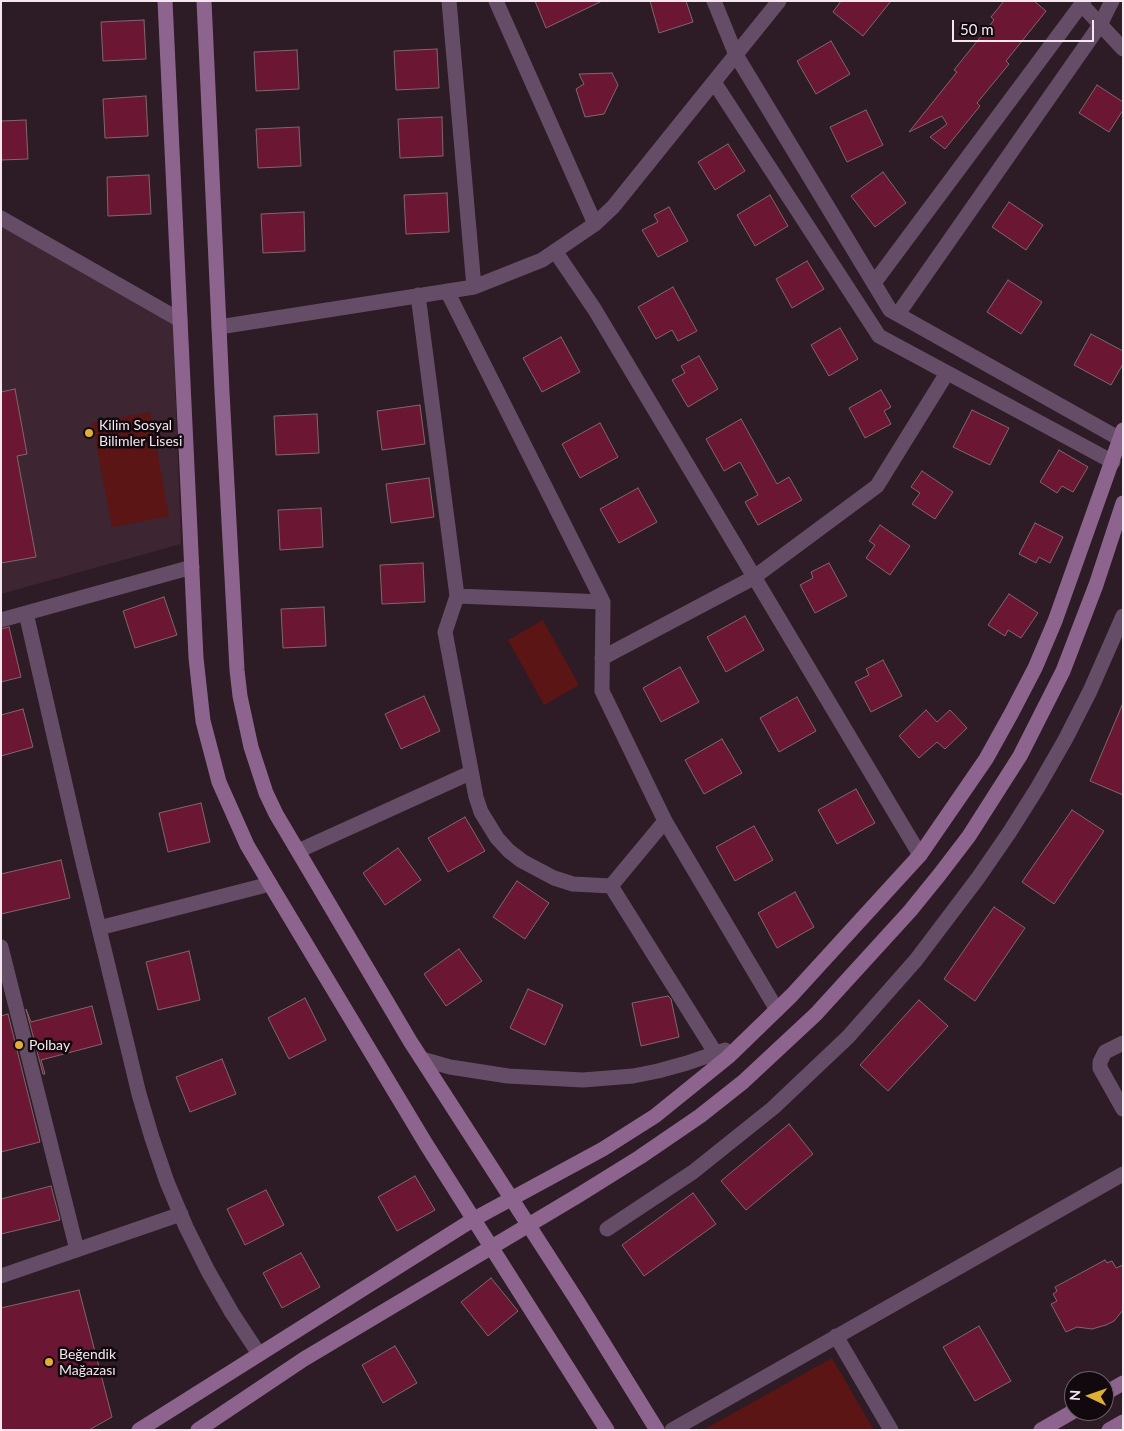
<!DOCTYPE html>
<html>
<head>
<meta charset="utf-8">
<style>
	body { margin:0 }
	#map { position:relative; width:1124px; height:1431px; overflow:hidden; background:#2d1b25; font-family:Lato,sans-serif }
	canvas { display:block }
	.frame { position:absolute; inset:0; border:2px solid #f5e7ee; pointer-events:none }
	.north { position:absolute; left:1064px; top:1371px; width:50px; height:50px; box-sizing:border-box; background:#11090d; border:1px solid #6c6267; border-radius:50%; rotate:273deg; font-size:14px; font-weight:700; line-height:20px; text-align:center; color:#f5e7ee }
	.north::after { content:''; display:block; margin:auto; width:18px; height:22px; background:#e1af34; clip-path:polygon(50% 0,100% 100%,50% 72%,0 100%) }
	.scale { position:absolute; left:952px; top:20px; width:142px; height:22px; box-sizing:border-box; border:2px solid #f5e7ee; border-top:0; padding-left:6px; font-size:15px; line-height:18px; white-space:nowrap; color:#f5e7ee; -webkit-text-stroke:4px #11090d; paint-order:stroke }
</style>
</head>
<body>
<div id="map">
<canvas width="1124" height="1431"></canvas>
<div class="frame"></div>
<div class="north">N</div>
<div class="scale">50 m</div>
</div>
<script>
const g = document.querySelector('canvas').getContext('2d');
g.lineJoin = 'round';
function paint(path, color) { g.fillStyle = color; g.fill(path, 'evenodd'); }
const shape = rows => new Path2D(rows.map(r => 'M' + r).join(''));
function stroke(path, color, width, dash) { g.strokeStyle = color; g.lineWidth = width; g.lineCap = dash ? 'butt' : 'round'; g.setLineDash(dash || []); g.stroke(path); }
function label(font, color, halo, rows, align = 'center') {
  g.font = font + ' Lato,sans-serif'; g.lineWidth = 5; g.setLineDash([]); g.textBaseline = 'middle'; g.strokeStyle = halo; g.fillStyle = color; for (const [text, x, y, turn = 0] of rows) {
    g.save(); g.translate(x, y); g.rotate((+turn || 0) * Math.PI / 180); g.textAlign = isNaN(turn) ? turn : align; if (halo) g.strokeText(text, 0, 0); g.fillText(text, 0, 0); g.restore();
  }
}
paint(shape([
	[1,217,173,323,181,544,1,594]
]), '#3d2532');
paint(shape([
	[150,412,169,516,112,527,92,423],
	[543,620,579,685,544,705,508,640],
	[832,1358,874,1430,703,1430]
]), '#5b1515');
const building = shape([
	[535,1,602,1,546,28,535,1],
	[650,1,686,1,693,22,659,33,650,1],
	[841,1,891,1,863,36,833,12,841,1],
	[1004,1,1034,1,1046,11,1006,61,1009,64,977,103,980,106,945,149,930,137,947,124,942,116,909,132,957,72,954,70,994,20,991,17,1004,1],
	[144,20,146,59,103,61,101,22,144,20],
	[831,41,850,74,816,94,797,61,831,41],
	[437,49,439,88,396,90,394,51,437,49],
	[297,50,299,89,256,91,254,52,297,50],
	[612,73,618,85,604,114,585,117,576,89,584,84,579,74,612,73],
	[1097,85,1123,102,1123,110,1109,132,1079,113,1097,85],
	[146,96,148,136,105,138,103,99,146,96],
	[866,110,883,145,847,162,830,127,866,110],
	[442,117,443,156,400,158,398,119,442,117],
	[26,120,28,159,1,160,1,121,26,120],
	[299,127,301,166,258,168,256,129,299,127],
	[728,144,745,171,715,190,698,162,728,144],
	[883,172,906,203,875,227,851,196,883,172],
	[149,175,151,214,108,216,107,177,149,175],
	[447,193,449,232,406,234,404,195,447,193],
	[770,195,788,226,755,246,737,215,770,195],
	[1009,202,1043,225,1026,250,992,227,1009,202],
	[669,207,688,241,658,257,642,230,658,222,654,215,669,207],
	[304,212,305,251,263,253,261,214,304,212],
	[807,261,824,289,792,308,776,279,807,261],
	[1008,280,1042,302,1021,334,987,312,1008,280],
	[673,287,697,331,678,341,672,330,656,339,638,307,673,287],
	[840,328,858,359,829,376,811,345,840,328],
	[1091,334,1123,351,1123,364,1111,385,1074,365,1091,334],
	[561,337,580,372,542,392,523,358,561,337],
	[699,356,718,389,688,407,672,380,685,373,681,366,699,356],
	[15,389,27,454,17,456,36,557,1,563,1,392,15,389],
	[881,390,891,407,884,411,891,424,865,438,849,408,881,390],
	[420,405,425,444,382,450,377,411,420,405],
	[972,410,1009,428,990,465,953,447,972,410],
	[317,414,319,453,276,455,274,416,317,414],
	[741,419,777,484,789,477,802,500,758,525,745,502,758,495,740,462,724,471,706,439,741,419],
	[600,423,618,457,580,478,562,444,600,423],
	[1059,450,1088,467,1073,492,1062,486,1057,493,1040,482,1059,450],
	[922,471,953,492,935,519,912,504,920,493,911,487,922,471],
	[429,478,434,517,391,523,386,484,429,478],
	[638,488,657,522,619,543,600,509,638,488],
	[321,508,323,547,280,550,278,510,321,508],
	[1035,523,1063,537,1050,563,1039,557,1036,563,1019,554,1035,523],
	[880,525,910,546,890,575,866,558,875,545,869,541,880,525],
	[423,563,425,602,382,604,380,565,423,563],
	[829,563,847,596,815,613,800,585,813,578,811,572,829,563],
	[1009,594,1038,613,1021,638,1008,630,1005,636,988,625,1009,594],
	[164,597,177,635,135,648,123,611,164,597],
	[324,607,326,646,283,648,281,609,324,607],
	[745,616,764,650,726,672,707,637,745,616],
	[9,627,21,677,1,682,1,629,9,627],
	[883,660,902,696,871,712,855,682,869,675,866,669,883,660],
	[680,667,699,702,661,722,643,688,680,667],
	[424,696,440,731,401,749,385,714,424,696],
	[797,697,816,731,779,752,760,718,797,697],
	[1123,703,1123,795,1090,781,1123,703],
	[23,709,33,747,1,756,1,715,23,709],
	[926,710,937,722,950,710,967,728,945,749,937,742,919,758,899,736,926,710],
	[722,739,742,773,704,794,685,760,722,739],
	[856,789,875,823,837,844,818,810,856,789],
	[201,803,210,842,168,852,159,813,201,803],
	[1072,810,1104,831,1054,904,1022,882,1072,810],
	[465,817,485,851,448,872,428,838,465,817],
	[754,826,773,860,735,881,716,847,754,826],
	[398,848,421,880,385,905,363,873,398,848],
	[61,860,70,898,1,914,1,874,61,860],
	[517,881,549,903,525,939,493,917,517,881],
	[795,892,814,927,777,948,758,913,795,892],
	[994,907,1025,928,975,1001,944,979,994,907],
	[459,949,482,981,446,1006,424,974,459,949],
	[189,951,200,1000,158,1010,146,962,189,951],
	[528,989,563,1005,545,1045,510,1028,528,989],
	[668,996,671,999,679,1037,641,1046,632,1003,668,996],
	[305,998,326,1040,289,1059,268,1018,305,998],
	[919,1000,948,1026,888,1091,860,1065,919,1000],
	[92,1006,102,1044,41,1060,45,1074,43,1074,26,1009,31,1022,92,1006],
	[8,1014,40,1142,1,1152,1,1016,8,1014],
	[222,1059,236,1094,190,1112,176,1077,222,1059],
	[789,1124,813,1154,746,1210,721,1181,789,1124],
	[415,1176,435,1210,397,1231,378,1197,415,1176],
	[51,1186,60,1220,1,1234,1,1199,51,1186],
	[266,1190,284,1225,245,1245,227,1209,266,1190],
	[693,1193,716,1224,644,1276,622,1245,693,1193],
	[301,1253,320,1287,282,1308,263,1273,301,1253],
	[1105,1260,1107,1263,1112,1261,1116,1268,1123,1265,1123,1310,1114,1321,1106,1325,1092,1329,1077,1327,1066,1332,1051,1304,1057,1301,1053,1294,1057,1291,1055,1287,1105,1260],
	[491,1278,518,1311,488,1336,461,1302,491,1278],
	[79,1290,112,1417,89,1430,1,1430,1,1308,79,1290],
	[979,1326,1011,1381,975,1401,943,1347,979,1326],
	[395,1346,417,1383,383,1403,362,1365,395,1346]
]);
paint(building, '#6b1733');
stroke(building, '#80676c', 1);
stroke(shape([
	[449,1,474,287],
	[496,1,595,224],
	[714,1,736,55,890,310,1120,439],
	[1082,5,1123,49],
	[714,82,879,336,1113,462],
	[1,218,180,320],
	[555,251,595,310,920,855],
	[874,283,1084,1],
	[447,291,603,602,602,691,665,821,777,1010],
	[418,295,457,596],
	[898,314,1100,25,1112,1],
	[219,327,474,287,542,260,595,224,613,207,779,1],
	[603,602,457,596,445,632,476,797,481,812,497,838,509,851,522,861,554,878,573,884,611,886,716,1054],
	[26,613,82,858,139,1094,152,1138,167,1182,186,1227,208,1271,232,1313,259,1354],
	[1,620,192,567],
	[602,658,753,578,877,486,947,373],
	[298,851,470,773],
	[611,886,665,821],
	[99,928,270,884],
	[1,947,77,1250],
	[1123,1043,1105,1052,1100,1062,1100,1068,1123,1109],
	[422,1059,450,1067,508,1076,583,1080,633,1076,658,1071,687,1063,725,1050],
	[607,1229,693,1172,773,1108,848,1037,916,960,978,878,1009,833,1038,787,1065,740,1090,691,1123,616],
	[1,1276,181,1214],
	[836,1336,891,1430],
	[672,1430,1123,1174]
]), '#664d67', 15);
stroke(shape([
	[165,1,196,658,203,721,219,782,247,845,270,884,426,1144,607,1430],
	[204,1,222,392,237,670,240,696,251,747,266,793,276,814,410,1041,578,1302,657,1430],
	[1104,1394,1123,1383],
	[139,1430,474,1219,603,1149,655,1116,728,1057,792,995,920,855,986,759,1011,714,1035,668,1055,621,1123,430],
	[198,1430,304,1359,579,1195,640,1157,700,1116,743,1082,816,1014,910,911,940,874,969,836,1020,756,1063,671,1096,585,1123,503],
	[1041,1430,1074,1411],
	[1109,1430,1123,1422]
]), '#8d648e', 15);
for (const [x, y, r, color] of [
	[89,433,5,"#e1af34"],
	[19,1045,5,"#e1af34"],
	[49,1362,5,"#e1af34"]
]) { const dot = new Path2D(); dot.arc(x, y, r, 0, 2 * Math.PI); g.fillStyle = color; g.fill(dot); stroke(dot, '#11090d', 2); }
label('14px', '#f5e7ee', '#11090d', [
	["Kilim Sosyal",99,425],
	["Bilimler Lisesi",99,441],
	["Polbay",29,1045],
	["Beğendik",59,1354],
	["Mağazası",59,1370]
], 'left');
</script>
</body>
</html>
